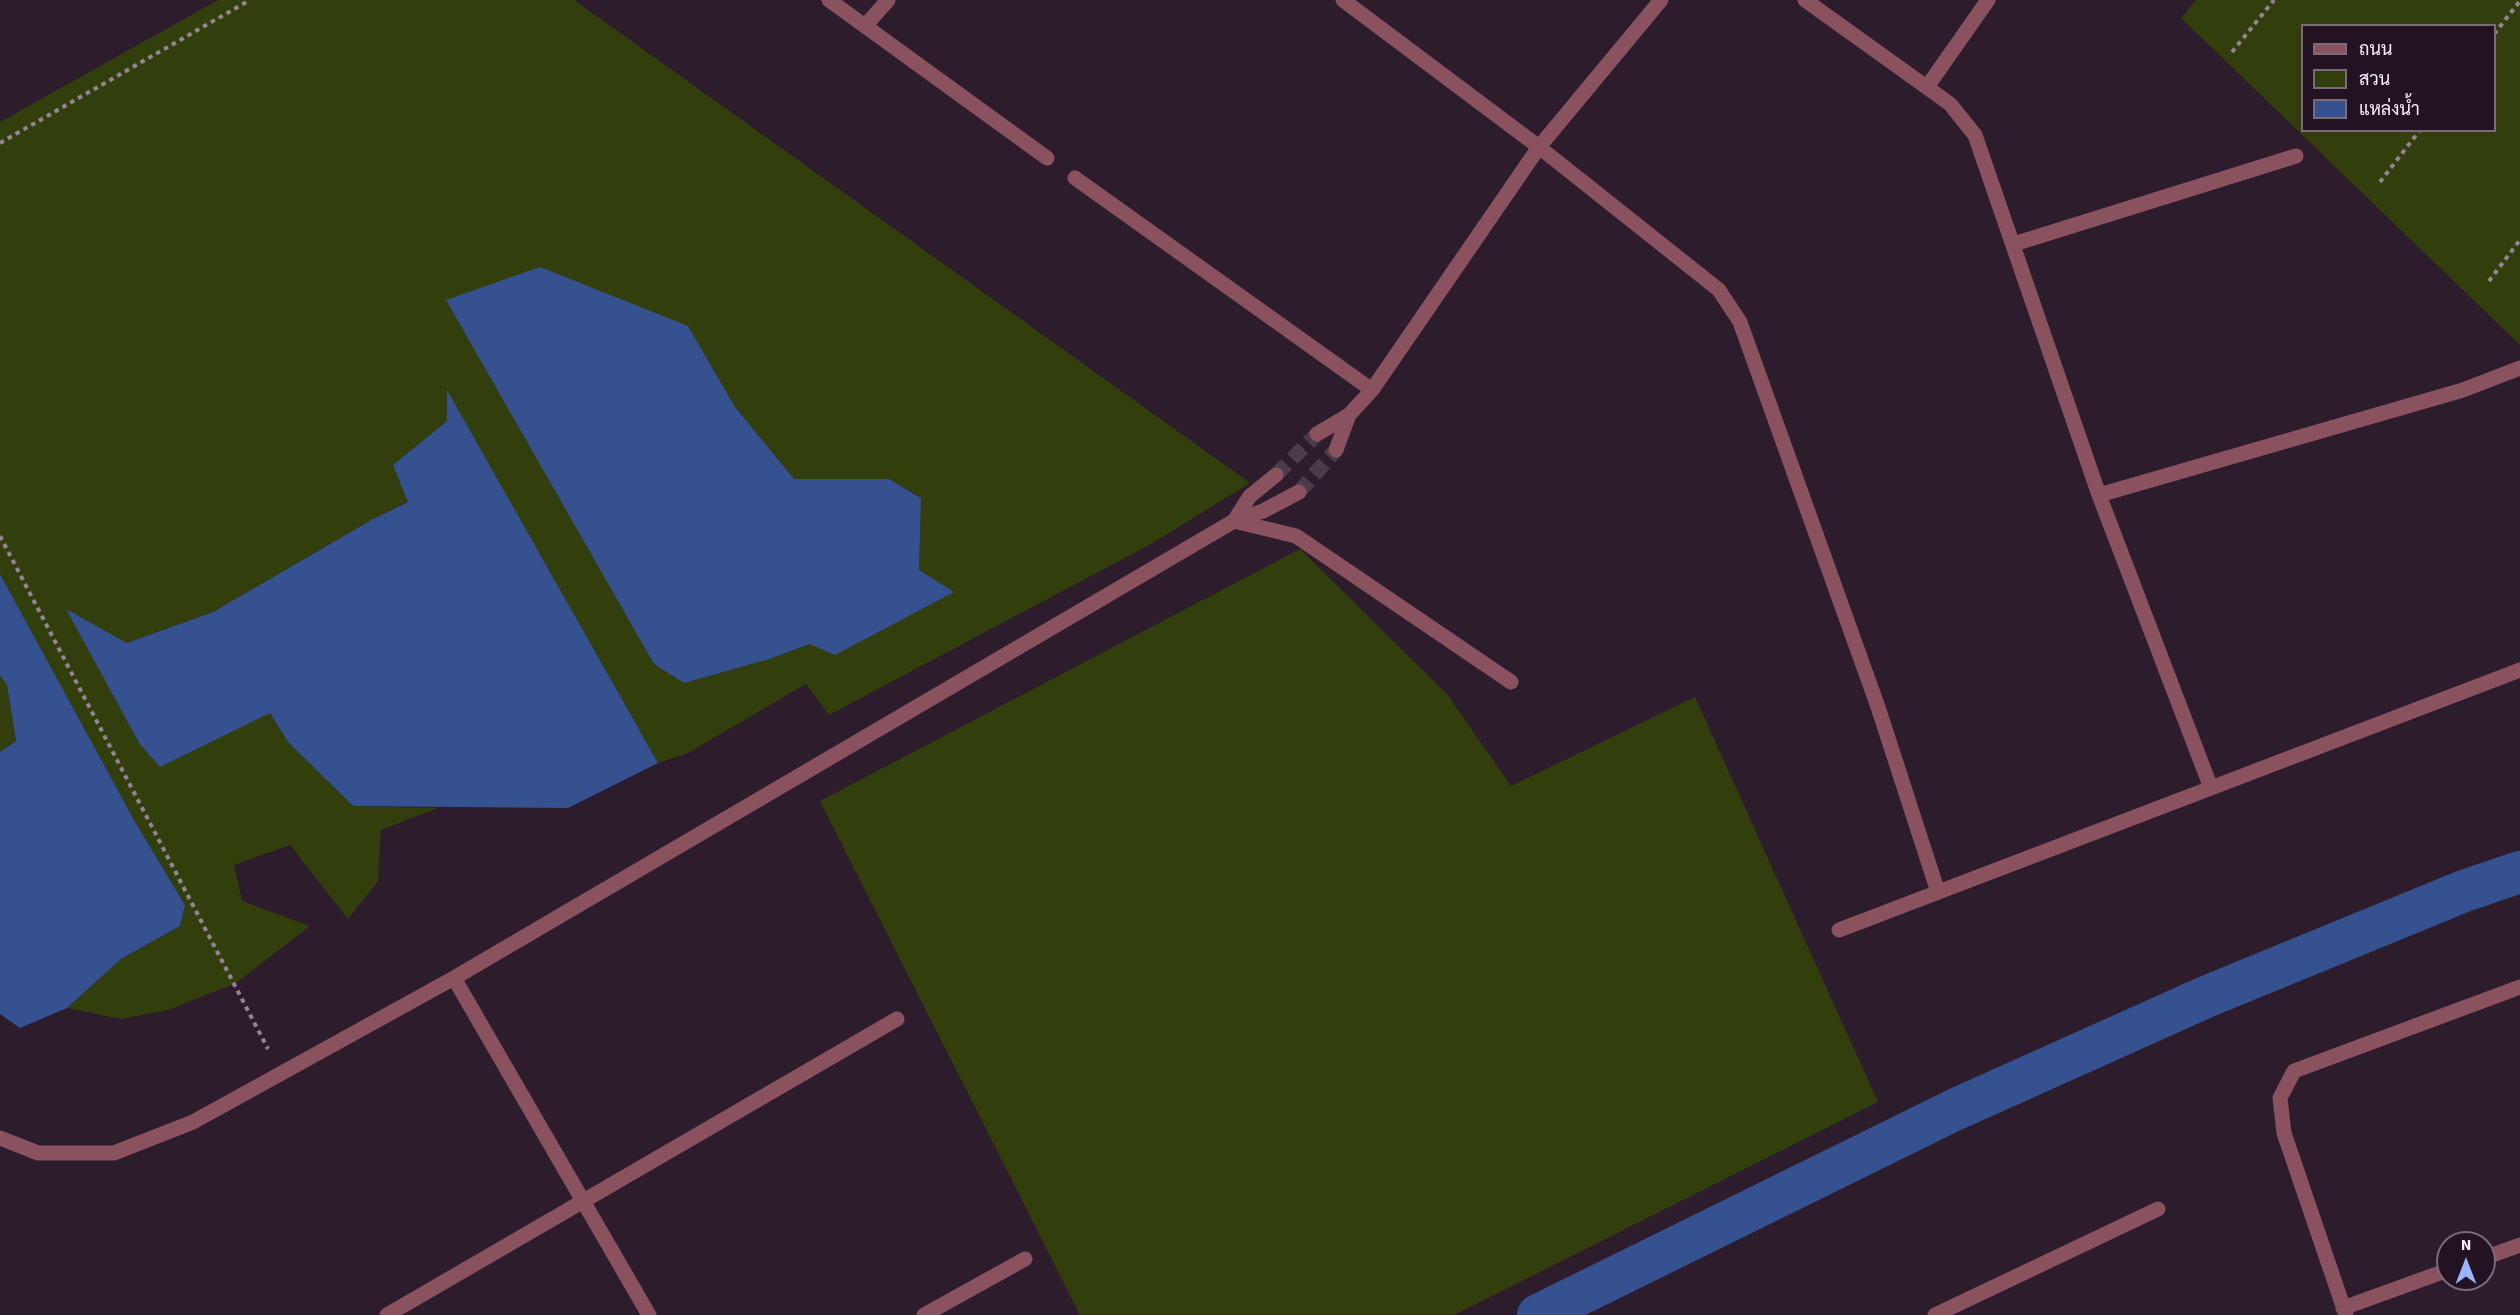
<!DOCTYPE html>
<html>
<head>
<meta charset="utf-8">
<style>
	body { margin:0 }
	#map { position:relative; width:2520px; height:1315px; overflow:hidden; background:#2d1c2c; font-family:"Source Sans 3",Sarabun,sans-serif }
	canvas { display:block }
	.legend { position:absolute; left:2301px; top:24px; width:195px; height:108px; box-sizing:border-box; background:#231322; border:2px solid #796b78; margin:0; padding:8px 10px; list-style:none; font-size:18px; color:#faeef9 }
	.legend li { display:flex; align-items:center; gap:12px; height:30px }
	.legend b { width:30px; border:2px solid #796b78 }
	.north { position:absolute; left:2436px; top:1231px; width:60px; height:60px; box-sizing:border-box; background:#231322; border:2px solid #796b78; border-radius:50%; rotate:0deg; font-size:16px; font-weight:700; line-height:24px; text-align:center; color:#faeef9 }
	.north::after { content:''; display:block; margin:auto; width:21px; height:27px; background:#9bb5fd; clip-path:polygon(50% 0,100% 100%,50% 72%,0 100%) }
</style>
</head>
<body>
<div id="map">
<canvas width="2520" height="1315"></canvas>
<ul class="legend">
<li><b style="height:8px;background:#8a525e"></b>ถนน</li>
<li><b style="height:16px;background:#333e0d"></b>สวน</li>
<li><b style="height:16px;background:#355190"></b>แหล่งน้ำ</li>
</ul>
<div class="north">N</div>
</div>
<script>
const g = document.querySelector('canvas').getContext('2d');
g.lineJoin = 'round';
function paint(path, color) { g.fillStyle = color; g.fill(path, 'evenodd'); }
const shape = rows => new Path2D(rows.map(r => 'M' + r).join(''));
function stroke(path, color, width, dash) { g.strokeStyle = color; g.lineWidth = width; g.lineCap = dash ? 'butt' : 'round'; g.setLineDash(dash || []); g.stroke(path); }
paint(shape([
	[218,0,574,0,1250,483,1151,544,829,715,806,684,688,753,658,763,447,391,447,421,393,465,409,501,373,519,213,612,127,643,67,610,139,743,270,713,288,742,353,806,438,808,381,830,378,881,348,919,290,845,234,865,242,901,310,926,236,983,168,1010,121,1019,67,1008,121,959,180,926,185,905,134,820,0,574,0,122],
	[688,326,735,407,794,479,889,479,920,497,919,570,953,592,769,659],
	[2196,0,2520,0,2520,345,2181,18],
	[2302,26,2494,26,2494,130,2302,130],
	[1300,549,1447,694,1511,786,1695,697,1878,1102,1454,1315,1080,1315,820,801],
	[0,675,7,685,16,741,0,752]
]), '#333e0d');
paint(shape([
	[540,267,688,326,735,407,794,479,889,479,921,498,919,570,954,592,835,655,810,644,769,659,684,683,654,664,446,300],
	[447,390,658,763,568,808,353,806,288,742,270,713,160,767,139,743,66,609,127,643,213,612,373,519,408,502,393,465,447,421],
	[0,574,134,820,185,905,180,926,121,959,67,1008,20,1028,0,1014,0,752,16,741,7,685,0,675]
]), '#355190');
stroke(shape([
	[1538,1315,1954,1110,2208,996,2464,891,2520,872]
]), '#355190', 42);
stroke(shape([
	[1276,475,1317,434],
	[1299,492,1336,450]
]), '#4c3c4b', 15, [15, 8]);
stroke(shape([
	[2494,34,2520,1],
	[2232,52,2274,0],
	[0,143,250,0],
	[2380,182,2420,130],
	[2489,281,2520,240],
	[0,536,268,1049]
]), '#938592', 4, [4.5, 4.5]);
stroke(shape([
	[829,0,1047,158],
	[1343,0,1539,147,1719,290,1740,322,1878,707,1938,892],
	[1805,0,1950,104,1975,135,2099,495,2211,788],
	[865,26,888,0],
	[1927,87,1988,0],
	[1075,178,1372,390],
	[2014,244,2296,156],
	[1317,434,1349,415,1372,390,1539,147,1661,0],
	[1336,450,1349,415],
	[2099,495,2463,390,2520,368],
	[1234,521,1296,536,1511,682],
	[1234,521,1250,496,1276,475],
	[1839,930,2520,670],
	[454,978,649,1315],
	[0,1138,38,1153,114,1153,193,1122,454,978,1234,521,1263,511,1299,492],
	[2484,1258,2520,1245],
	[2343,1308,2448,1270],
	[387,1315,897,1019],
	[924,1315,1025,1259],
	[1935,1315,2158,1209],
	[2346,1315,2284,1133,2280,1098,2294,1071,2520,987]
]), '#8a525e', 15);
</script>
</body>
</html>
